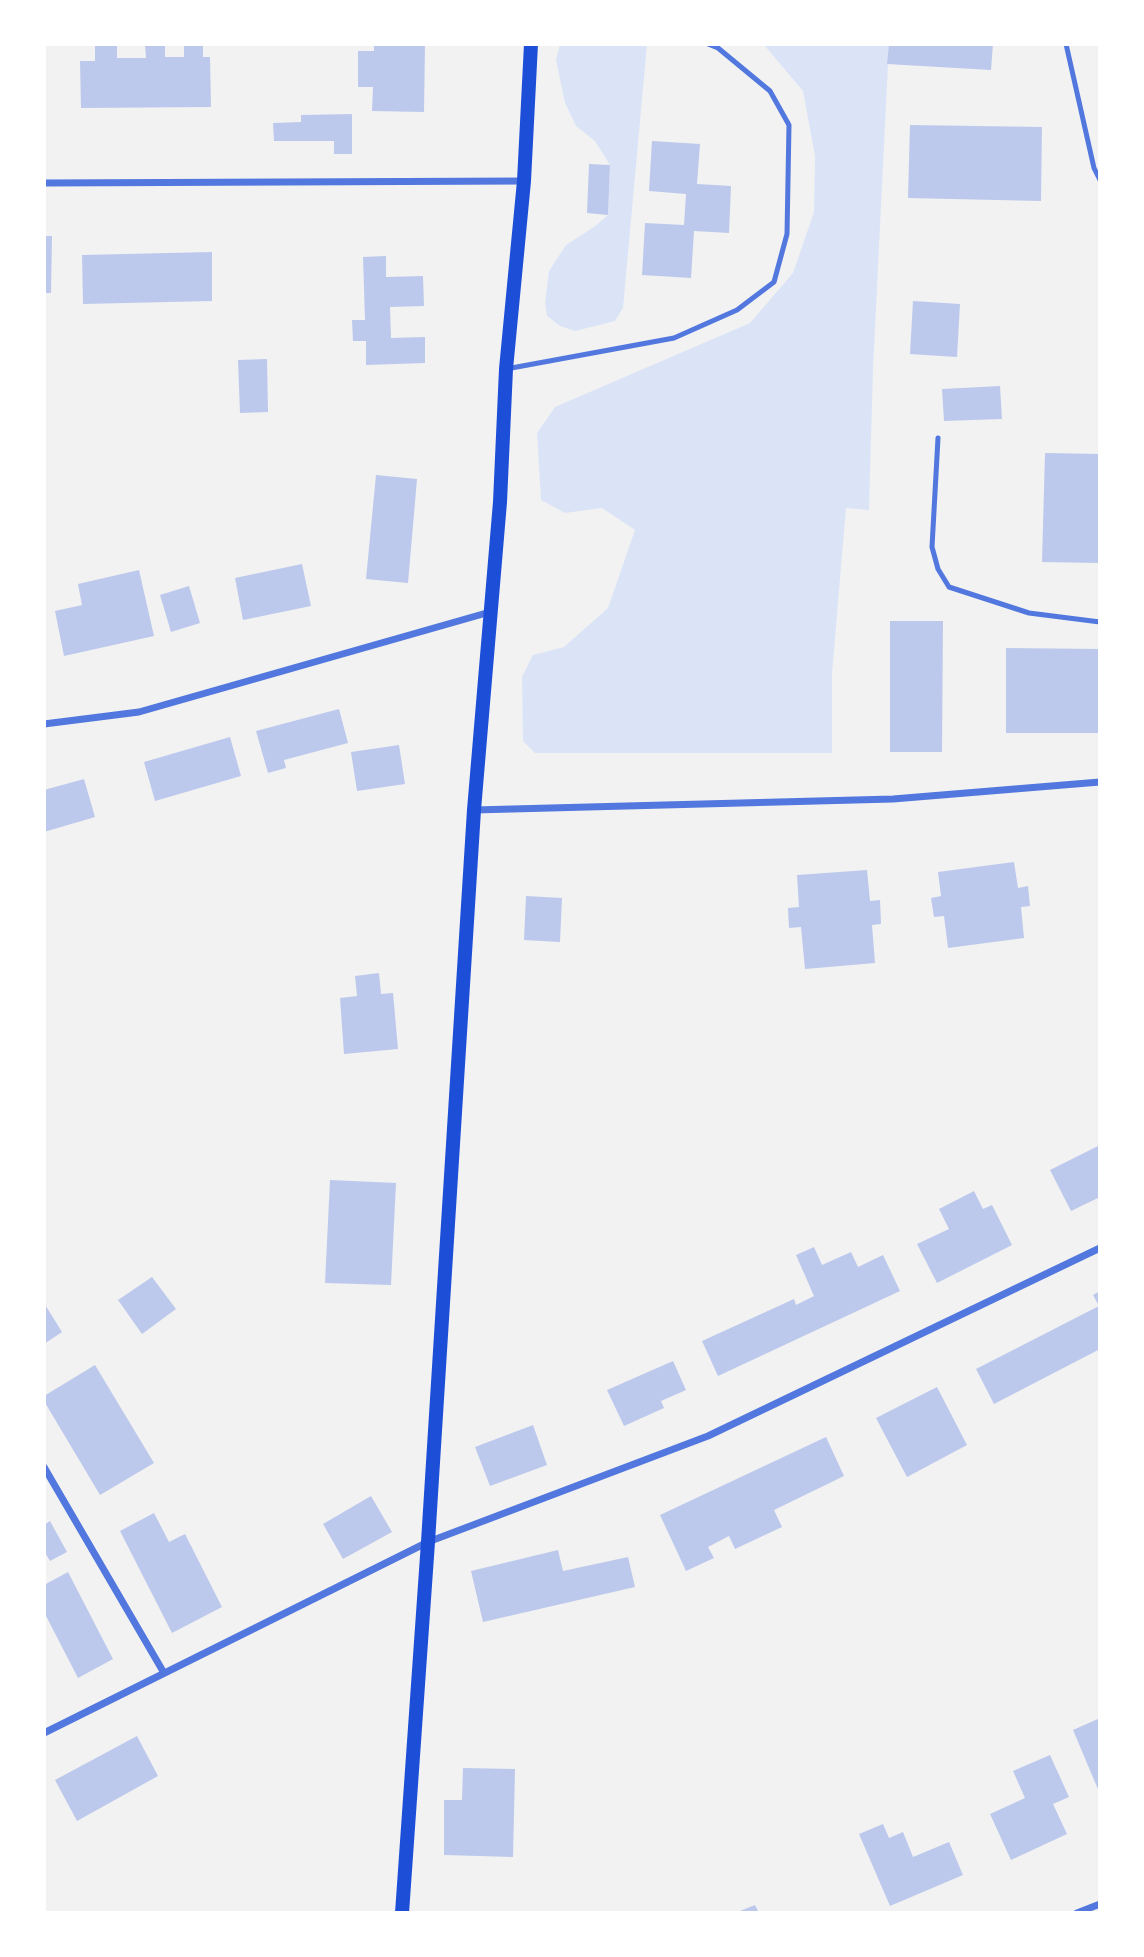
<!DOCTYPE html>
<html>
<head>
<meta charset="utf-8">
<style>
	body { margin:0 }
	#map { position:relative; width:1144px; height:1957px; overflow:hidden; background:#f2f2f2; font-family:Helvetica,sans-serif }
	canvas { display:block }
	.frame { position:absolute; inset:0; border:46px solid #fff; pointer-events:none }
</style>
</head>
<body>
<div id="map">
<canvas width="1144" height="1957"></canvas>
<div class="frame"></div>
</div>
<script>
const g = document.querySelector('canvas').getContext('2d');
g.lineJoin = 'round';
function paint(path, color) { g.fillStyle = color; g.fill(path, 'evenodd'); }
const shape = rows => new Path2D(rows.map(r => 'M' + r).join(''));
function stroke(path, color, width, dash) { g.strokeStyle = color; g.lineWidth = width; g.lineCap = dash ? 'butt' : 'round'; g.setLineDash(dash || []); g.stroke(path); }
paint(shape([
	[560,44,647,45,623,308,615,321,575,331,560,326,547,316,545,303,549,271,566,245,594,227,608,215,610,165,595,141,576,126,565,103,556,60],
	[761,44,889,44,873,369,869,510,846,508,832,674,832,753,535,753,523,741,522,677,533,655,564,647,608,608,635,530,602,508,565,513,541,500,537,433,555,407,750,323,793,273,814,212,815,156,803,91,765,46]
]), '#dbe4f7');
paint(shape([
	[95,44,117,44,117,58,146,58,145,44,165,44,165,57,184,57,184,44,203,44,203,57,210,57,211,107,81,108,80,61,95,61],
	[374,44,425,44,424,112,372,111,373,87,358,87,358,51,374,51],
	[889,44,993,44,991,70,887,64],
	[352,114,352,154,334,154,334,141,274,141,273,123,301,122,301,115],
	[910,125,1042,127,1041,201,908,198],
	[652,141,700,144,697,184,731,186,729,233,694,231,691,278,642,275,645,223,684,225,686,194,649,191],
	[589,164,610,165,608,215,587,213],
	[44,236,52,236,51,293,44,293],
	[212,252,212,301,83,304,82,255],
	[386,256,386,277,423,276,424,306,390,307,391,338,425,337,425,363,366,365,366,341,353,341,352,320,365,320,363,257],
	[913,301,960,304,957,357,910,354],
	[267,359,268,412,240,413,238,360],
	[1000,386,1002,419,944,421,942,389],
	[1045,453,1100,454,1100,563,1042,562],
	[376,475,417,479,408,583,366,579],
	[302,564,311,606,243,620,235,578],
	[139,570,154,636,64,656,55,611,82,605,78,584],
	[189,586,200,623,171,632,160,595],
	[890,621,943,621,942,752,890,752],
	[1006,648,1100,649,1100,733,1006,733],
	[339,709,348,743,284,760,286,768,268,773,256,731],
	[230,737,241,776,155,801,144,762],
	[399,745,405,784,357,791,351,752],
	[84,779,95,817,44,832,44,790],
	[1014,862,1018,888,1028,886,1030,906,1021,907,1024,938,948,948,944,916,934,917,931,898,941,896,938,872],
	[867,870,870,901,880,900,881,924,872,925,875,963,805,969,801,927,789,928,788,908,799,907,797,875],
	[526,896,562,898,560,942,524,940],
	[379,973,381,994,393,993,398,1049,344,1054,340,998,357,996,355,976],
	[1100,1145,1100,1197,1071,1211,1050,1170],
	[330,1180,396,1183,391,1285,325,1283],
	[974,1191,983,1209,992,1205,1012,1245,937,1283,917,1244,949,1229,939,1209],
	[814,1247,822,1265,851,1252,858,1267,883,1255,900,1291,718,1376,702,1341,794,1299,796,1305,814,1296,796,1255],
	[152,1277,176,1309,142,1334,118,1300],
	[1100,1291,1100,1349,994,1404,976,1369,1099,1306,1093,1295],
	[44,1303,62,1332,44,1344],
	[673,1361,686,1390,661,1401,664,1408,624,1426,607,1390],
	[95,1365,154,1463,100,1495,44,1401,44,1396],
	[937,1387,967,1445,907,1477,876,1418],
	[533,1425,547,1465,490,1486,475,1447],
	[826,1437,844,1476,774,1510,782,1527,735,1549,729,1536,708,1547,714,1558,686,1571,660,1515],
	[371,1496,392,1532,343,1559,323,1524],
	[154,1513,169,1542,185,1534,222,1607,172,1633,120,1531],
	[50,1521,67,1552,50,1561,44,1551,44,1525],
	[558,1550,563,1571,628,1557,635,1587,483,1622,471,1571],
	[68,1572,113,1659,78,1678,44,1612,44,1585],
	[1100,1718,1100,1794,1073,1730],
	[137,1736,158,1776,77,1821,55,1780],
	[1050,1755,1069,1797,1053,1804,1067,1834,1011,1860,990,1814,1025,1798,1013,1771],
	[463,1768,515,1769,513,1857,444,1855,444,1800,462,1800],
	[883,1824,889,1838,903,1832,913,1857,949,1842,963,1875,890,1906,859,1834],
	[755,1905,759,1913,735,1913]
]), '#bdc9ec');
stroke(shape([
	[1066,44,1094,168,1100,180],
	[506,369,674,338,737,310,774,282,787,234,789,125,770,91,718,48,708,44],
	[938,438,932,547,938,569,949,587,1029,613,1100,622]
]), '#5277de', 5);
stroke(shape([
	[44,183,524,181],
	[44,724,139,712,490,612],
	[474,810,893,799,1100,782],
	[44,1467,164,1673],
	[44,1733,428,1542,708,1436,1100,1248],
	[1077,1913,1100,1904]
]), '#5277de', 7);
stroke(shape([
	[402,1913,428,1542,474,810,500,502,506,369,524,181,531,44]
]), '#1d4ed8', 14);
</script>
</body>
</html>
